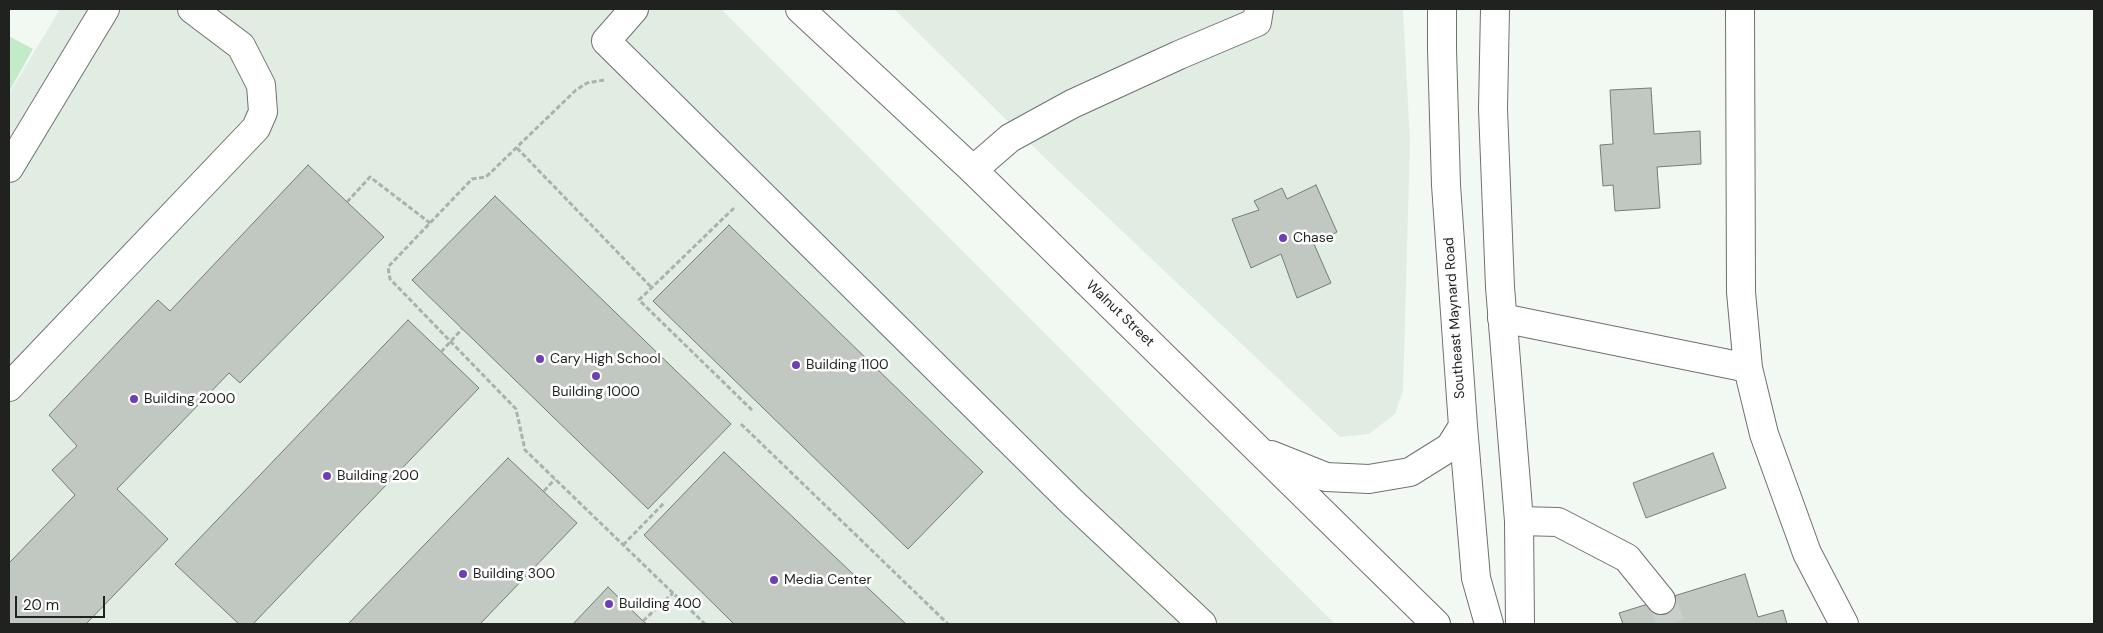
<!DOCTYPE html>
<html>
<head>
<meta charset="utf-8">
<style>
	body { margin:0 }
	#map { position:relative; width:2103px; height:633px; overflow:hidden; background:#f2f9f3; font-family:"DM Sans",sans-serif }
	canvas { display:block }
	.frame { position:absolute; inset:0; border:10px solid #1f221f; pointer-events:none }
	.scale { position:absolute; left:15px; top:596px; width:90px; height:22px; box-sizing:border-box; border:2px solid #1f221f; border-top:0; padding-left:6px; font-size:15px; line-height:18px; white-space:nowrap; color:#1f221f; -webkit-text-stroke:4px #fff; paint-order:stroke }
</style>
</head>
<body>
<div id="map">
<canvas width="2103" height="633"></canvas>
<div class="frame"></div>
<div class="scale">20 m</div>
</div>
<script>
const g = document.querySelector('canvas').getContext('2d');
g.lineJoin = 'round';
function paint(path, color) { g.fillStyle = color; g.fill(path, 'evenodd'); }
const shape = rows => new Path2D(rows.map(r => 'M' + r).join(''));
function stroke(path, color, width, dash) { g.strokeStyle = color; g.lineWidth = width; g.lineCap = dash ? 'butt' : 'round'; g.setLineDash(dash || []); g.stroke(path); }
function label(font, color, halo, rows, align = 'center') {
  g.font = font + ' "DM Sans",sans-serif'; g.lineWidth = 5; g.setLineDash([]); g.textBaseline = 'middle'; g.strokeStyle = halo; g.fillStyle = color; for (const [text, x, y, turn = 0] of rows) {
    g.save(); g.translate(x, y); g.rotate((+turn || 0) * Math.PI / 180); g.textAlign = isNaN(turn) ? turn : align; if (halo) g.strokeText(text, 0, 0); g.fillText(text, 0, 0); g.restore();
  }
}
paint(shape([
	[60,9,721,9,1335,624,9,624,9,94],
	[894,9,1403,9,1410,142,1403,391,1395,414,1369,434,1340,437,1048,161]
]), '#e1ede2');
paint(shape([
	[9,36,33,49,9,92]
]), '#c4ebc8');
const building = shape([
	[1651,88,1654,134,1700,131,1701,164,1657,167,1660,208,1615,211,1613,185,1603,186,1600,145,1613,144,1610,90,1651,88],
	[308,165,384,237,240,383,229,373,117,489,168,539,86,624,9,624,9,563,75,495,52,470,77,446,49,415,158,300,170,311,308,165],
	[1316,185,1337,232,1314,244,1331,283,1297,298,1281,254,1251,268,1232,219,1259,210,1254,201,1282,188,1287,199,1316,185],
	[495,196,731,424,648,509,412,280,495,196],
	[729,225,983,472,908,549,653,301,729,225],
	[408,320,479,388,253,624,239,624,175,564,408,320],
	[724,452,906,624,734,624,644,535,724,452],
	[1713,453,1726,488,1646,518,1633,483,1713,453],
	[508,458,577,523,480,624,348,624,508,458],
	[1745,574,1758,617,1783,610,1787,624,1623,624,1619,613,1745,574],
	[608,587,643,621,647,624,573,624,608,587]
]);
paint(building, '#c1c7c1');
stroke(building, '#777c77', 1);
stroke(shape([
	[1661,600,1671,624]
]), '#c8cec9', 28, [28, 14]);
const minor = shape([
	[634,9,606,41,1072,502,1202,624],
	[1740,9,1741,292,1748,368,1764,434,1807,553,1844,624],
	[9,168,105,9],
	[973,170,1010,138,1072,104,1179,55,1257,22,1259,9],
	[1502,318,1748,368],
	[9,387,256,128,263,112,261,85,241,46,192,9],
	[1519,521,1558,522,1627,558,1661,600]
]);
const major = shape([
	[800,9,973,170,1436,624],
	[1442,9,1442,49,1446,185,1463,426,1476,578,1489,624],
	[1495,9,1493,109,1500,287,1519,521,1520,624],
	[1271,455,1326,477,1369,479,1410,472,1450,447,1463,426]
]);
stroke(minor, '#6d726d', 30);
stroke(major, '#6d726d', 30);
stroke(shape([
	[604,80,587,83,576,90,486,177,472,179,388,267,390,279,516,409,525,450,705,624],
	[517,148,652,288],
	[347,202,370,177,430,223],
	[734,208,639,300,753,411],
	[441,352,462,329],
	[741,424,948,624],
	[544,491,555,479],
	[623,545,665,502],
	[643,621,673,593]
]), '#abb1ac', 3, [5, 2.5]);
stroke(minor, '#fff', 28);
stroke(major, '#fff', 28);
for (const [x, y, r, color] of [
	[1283,238,5,"#6e3eb5"],
	[540,359,5,"#6e3eb5"],
	[796,365,5,"#6e3eb5"],
	[596,376,5,"#6e3eb5"],
	[134,399,5,"#6e3eb5"],
	[327,476,5,"#6e3eb5"],
	[463,574,5,"#6e3eb5"],
	[774,580,5,"#6e3eb5"],
	[609,604,5,"#6e3eb5"]
]) { const dot = new Path2D(); dot.arc(x, y, r, 0, 2 * Math.PI); g.fillStyle = color; g.fill(dot); stroke(dot, '#fff', 2); }
label('14px', '#1f221f', '#fff', [
	["Chase",1293,238],
	["Cary High School",550,359],
	["Building 1100",806,365],
	["Building 1000",596,392,"center"],
	["Building 2000",144,399],
	["Building 200",337,476],
	["Building 300",473,574],
	["Media Center",784,580],
	["Building 400",619,604]
], 'left');
label('14px', '#1f221f', '#fff', [
	["Walnut Street",1120,314,44],
	["Southeast Maynard Road",1455,318,-94]
]);
</script>
</body>
</html>
